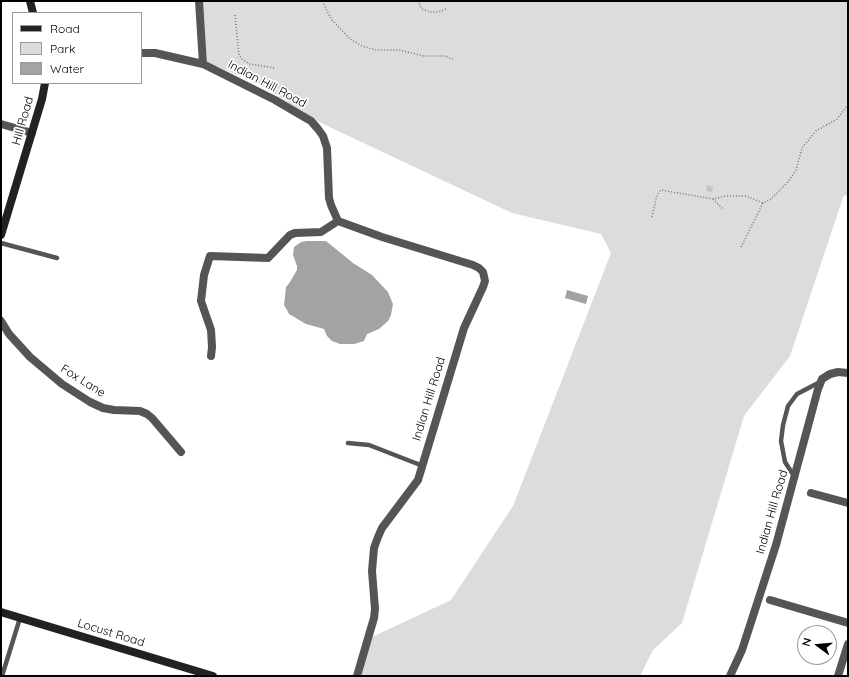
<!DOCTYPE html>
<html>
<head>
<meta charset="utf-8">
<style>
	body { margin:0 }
	#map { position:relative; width:849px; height:677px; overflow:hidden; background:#fff; font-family:Quicksand,sans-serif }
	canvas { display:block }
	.frame { position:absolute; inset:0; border:2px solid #000; pointer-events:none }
	.legend { position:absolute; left:12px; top:12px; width:130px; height:72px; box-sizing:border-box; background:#fff; border:1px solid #999; margin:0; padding:5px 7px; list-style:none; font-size:12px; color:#000 }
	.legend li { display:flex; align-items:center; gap:8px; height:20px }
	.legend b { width:20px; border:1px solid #999 }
	.north { position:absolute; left:797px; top:625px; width:40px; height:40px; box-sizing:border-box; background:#fff; border:1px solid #999; border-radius:50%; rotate:286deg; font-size:11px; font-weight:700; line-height:16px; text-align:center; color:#000 }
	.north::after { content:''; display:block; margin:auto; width:14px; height:18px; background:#000; clip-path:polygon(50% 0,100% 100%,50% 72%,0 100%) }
</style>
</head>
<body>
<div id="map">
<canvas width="849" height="677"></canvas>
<div class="frame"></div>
<ul class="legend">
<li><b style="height:5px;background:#222"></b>Road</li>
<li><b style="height:11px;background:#dcdcdc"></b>Park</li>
<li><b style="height:11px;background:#a3a3a3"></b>Water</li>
</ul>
<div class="north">N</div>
</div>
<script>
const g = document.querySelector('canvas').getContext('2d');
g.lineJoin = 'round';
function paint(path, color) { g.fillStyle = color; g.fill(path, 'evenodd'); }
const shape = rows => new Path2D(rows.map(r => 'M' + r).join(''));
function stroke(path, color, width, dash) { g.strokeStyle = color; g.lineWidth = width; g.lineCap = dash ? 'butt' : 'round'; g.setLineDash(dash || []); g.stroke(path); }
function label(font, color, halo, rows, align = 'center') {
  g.font = font + ' Quicksand,sans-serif'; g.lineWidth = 3.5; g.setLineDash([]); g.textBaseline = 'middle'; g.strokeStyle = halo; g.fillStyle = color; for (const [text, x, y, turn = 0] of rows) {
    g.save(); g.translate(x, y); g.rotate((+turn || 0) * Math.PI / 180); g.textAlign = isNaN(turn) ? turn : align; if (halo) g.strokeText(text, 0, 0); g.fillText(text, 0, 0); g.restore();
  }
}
paint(shape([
	[202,1,848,1,848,196,844,195,790,356,744,416,682,623,653,650,640,676,361,676,370,638,451,600,513,506,611,253,601,234,512,213,319,122,259,84,209,63,207,61]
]), '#dcdcdc');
paint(shape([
	[307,241,326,241,353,263,372,275,388,292,393,304,391,315,388,321,379,329,367,334,364,341,354,344,340,344,332,341,327,336,324,329,306,324,289,314,287,310,284,305,286,287,290,282,297,270,297,266,293,255,294,247,301,242],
	[567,290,588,296,586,304,565,298]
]), '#a3a3a3');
paint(shape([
	[707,185,713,187,712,192,706,191]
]), '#c4c4c4');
stroke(shape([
	[323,1,326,9,332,20,350,39,362,46,376,50,399,50,424,56,446,56,454,60],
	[418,1,422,9,430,12,438,12,446,9],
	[235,15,239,55,242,59,250,64,275,68],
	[713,199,723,209],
	[652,217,657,195,661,190,713,199,725,196,746,196,763,203],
	[741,247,763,203,771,199,788,182,796,170,802,148,806,143,816,131,837,119,847,106,848,107]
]), '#777', 1.5, [1, 2]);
stroke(shape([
	[1,243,57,258],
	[348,443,369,445,423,466],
	[794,476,785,462,781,441,783,425,788,406,797,394,820,382],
	[2,676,20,618]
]), '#555', 4.5);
stroke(shape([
	[199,1,203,64],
	[141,53,155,53,203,64,275,100,311,121,318,129,323,136,327,148,329,198,331,205,338,221,382,237,473,265,479,268,483,272,485,281,483,287,464,328,418,480,382,528,378,537,374,548,372,571,375,609,374,618,357,676],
	[1,124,32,133],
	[1,321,9,334,30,357,62,384,90,402,103,408,114,410,140,411,147,414,152,418,181,452],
	[211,356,212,347,211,330,201,301,204,275,210,256,268,258,290,235,295,233,321,232,338,221],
	[811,493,848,503],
	[770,600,848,623],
	[730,676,742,650,776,545,818,389,822,379,830,374,838,372,848,373],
	[838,676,848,644]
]), '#555', 8);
stroke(shape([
	[30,1,33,13],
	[1,235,42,99,45,83],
	[1,612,213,676]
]), '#222', 8);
label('12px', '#000', '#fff', [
	["Indian Hill Road",267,84,28],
	["Hill Road",23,121,-74],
	["Fox Lane",83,381,32],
	["Indian Hill Road",429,399,-73],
	["Indian Hill Road",772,512,-74],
	["Locust Road",111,633,17]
]);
</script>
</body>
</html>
